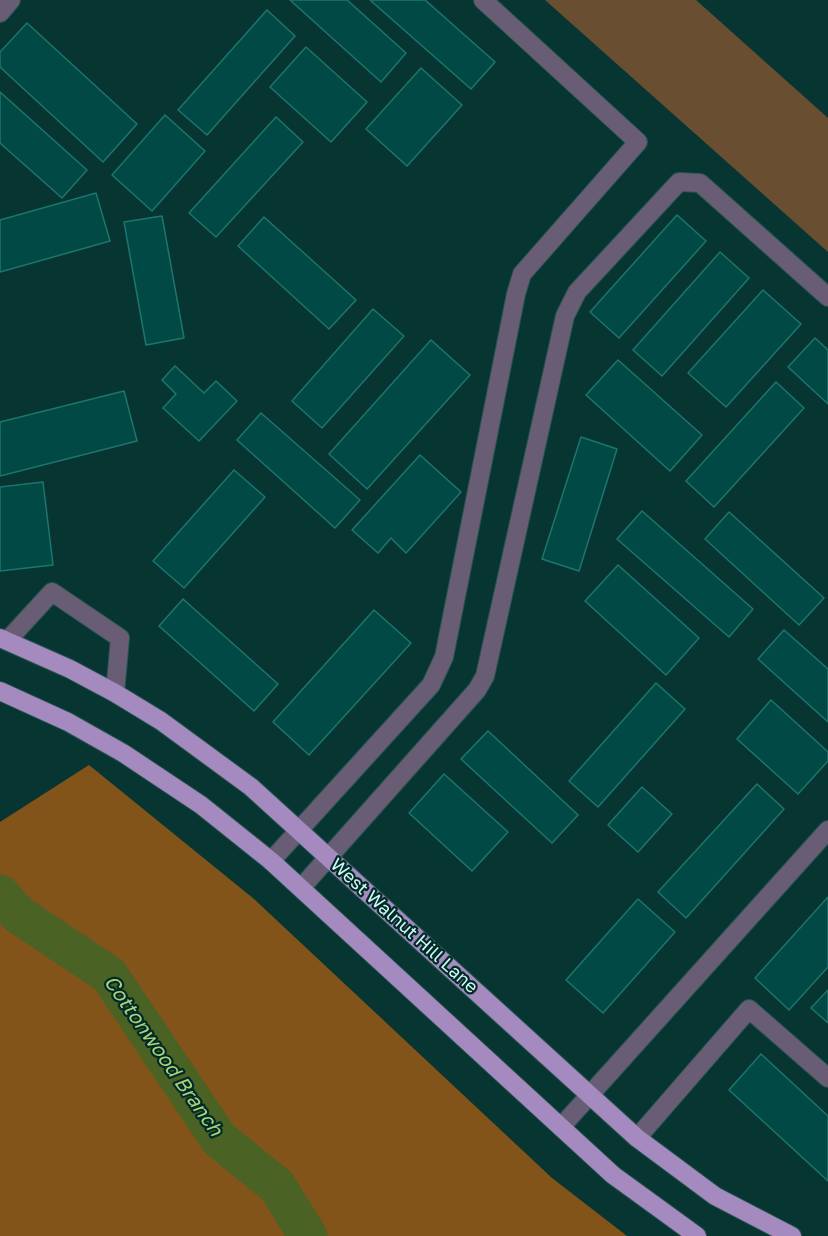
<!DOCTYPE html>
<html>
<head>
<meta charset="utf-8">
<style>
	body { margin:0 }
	canvas { display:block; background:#073532 }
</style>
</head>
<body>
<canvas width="828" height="1236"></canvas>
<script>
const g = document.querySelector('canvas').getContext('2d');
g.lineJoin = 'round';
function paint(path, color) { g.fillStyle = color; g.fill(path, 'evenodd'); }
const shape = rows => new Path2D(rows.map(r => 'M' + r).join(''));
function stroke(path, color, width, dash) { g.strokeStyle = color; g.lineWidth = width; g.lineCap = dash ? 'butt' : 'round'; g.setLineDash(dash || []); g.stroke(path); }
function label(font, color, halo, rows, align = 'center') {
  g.font = font + ' "Golos Text",sans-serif'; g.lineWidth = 4.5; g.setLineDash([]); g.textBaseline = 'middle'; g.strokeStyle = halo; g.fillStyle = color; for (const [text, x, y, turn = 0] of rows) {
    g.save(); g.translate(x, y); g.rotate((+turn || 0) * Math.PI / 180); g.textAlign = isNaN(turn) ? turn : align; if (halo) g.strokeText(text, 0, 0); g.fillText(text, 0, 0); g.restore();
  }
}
paint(shape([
	[545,0,696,0,828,118,828,252]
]), '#6a4e31');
paint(shape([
	[89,765,254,899,552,1178,627,1236,0,1236,0,822]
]), '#83541a');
stroke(shape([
	[0,894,19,915,109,975,219,1139,277,1186,308,1236]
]), '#4a6223', 39);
const building = shape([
	[290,0,347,0,406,53,381,82,290,0],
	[370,0,425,0,495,62,471,89,370,0],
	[267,10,295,36,207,135,178,110,267,10],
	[27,23,137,124,103,162,0,67,0,52,27,23],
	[306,47,367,102,331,142,270,87,306,47],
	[421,68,462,105,407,166,366,129,421,68],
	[0,92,87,170,62,198,0,143,0,92],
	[165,115,205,151,152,211,112,175,165,115],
	[276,117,303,142,216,237,189,213,276,117],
	[96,193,110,241,0,272,0,220,96,193],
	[677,215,706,241,619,338,590,312,677,215],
	[162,216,184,338,146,345,124,222,162,216],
	[264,217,356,300,329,329,238,246,264,217],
	[720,252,749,278,662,376,633,350,720,252],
	[763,290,801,324,726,407,688,373,763,290],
	[373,309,404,336,322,428,292,401,373,309],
	[815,338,828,350,828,404,788,367,815,338],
	[431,340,470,375,367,489,329,454,431,340],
	[618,360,702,435,670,471,586,395,618,360],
	[175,366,204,393,216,381,237,401,199,441,163,408,176,394,162,380,175,366],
	[776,382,804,408,714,507,686,481,776,382],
	[124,391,137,441,0,476,0,422,124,391],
	[261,413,360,500,335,528,237,440,261,413],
	[581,437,617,449,579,571,542,559,581,437],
	[420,455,461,492,406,553,391,538,378,553,352,530,420,455],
	[234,470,265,497,184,588,153,561,234,470],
	[43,482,53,565,0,571,0,487,43,482],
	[642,511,753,609,729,637,617,539,642,511],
	[729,512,824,598,799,625,705,539,729,512],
	[618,565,699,638,666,675,585,601,618,565],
	[183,599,278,684,254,711,159,626,183,599],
	[374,610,411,643,309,755,273,722,374,610],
	[784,630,828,669,828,722,758,659,784,630],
	[656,683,685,709,598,807,569,781,656,683],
	[771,700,828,752,828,761,798,794,737,739,771,700],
	[488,731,578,815,552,843,461,759,488,731],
	[444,774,508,832,472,871,409,813,444,774],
	[757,784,784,809,686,918,658,892,757,784],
	[642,787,672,814,638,852,608,825,642,787],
	[828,897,828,967,789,1010,755,978,828,897],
	[638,899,675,932,603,1013,566,980,638,899],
	[828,990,828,1023,811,1008,828,990],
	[761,1054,828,1116,828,1181,729,1090,761,1054]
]);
paint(building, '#004945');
stroke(building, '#1e756e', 1.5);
const minor = shape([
	[0,13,11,0],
	[7,641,52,592,120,638,115,693],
	[271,861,431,685,444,657,516,294,522,274,638,142,483,0],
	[301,888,477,690,485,676,565,316,577,292,679,182,700,183,828,297],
	[561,1127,828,830],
	[637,1138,749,1009,828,1078]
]);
const major = shape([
	[0,638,70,669,115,693,161,721,251,787,637,1138,715,1196,792,1236],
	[0,691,68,722,123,753,201,805,271,861,613,1175,697,1236]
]);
stroke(minor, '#275451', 20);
stroke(major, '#275451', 20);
stroke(minor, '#695d76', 18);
stroke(major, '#a48abe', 18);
label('18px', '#d1f7f2', '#002b28', [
	["West Walnut Hill Lane",404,926,42]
]);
label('italic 20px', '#add278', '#002b28', [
	["Cottonwood Branch",163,1056,55]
]);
</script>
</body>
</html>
